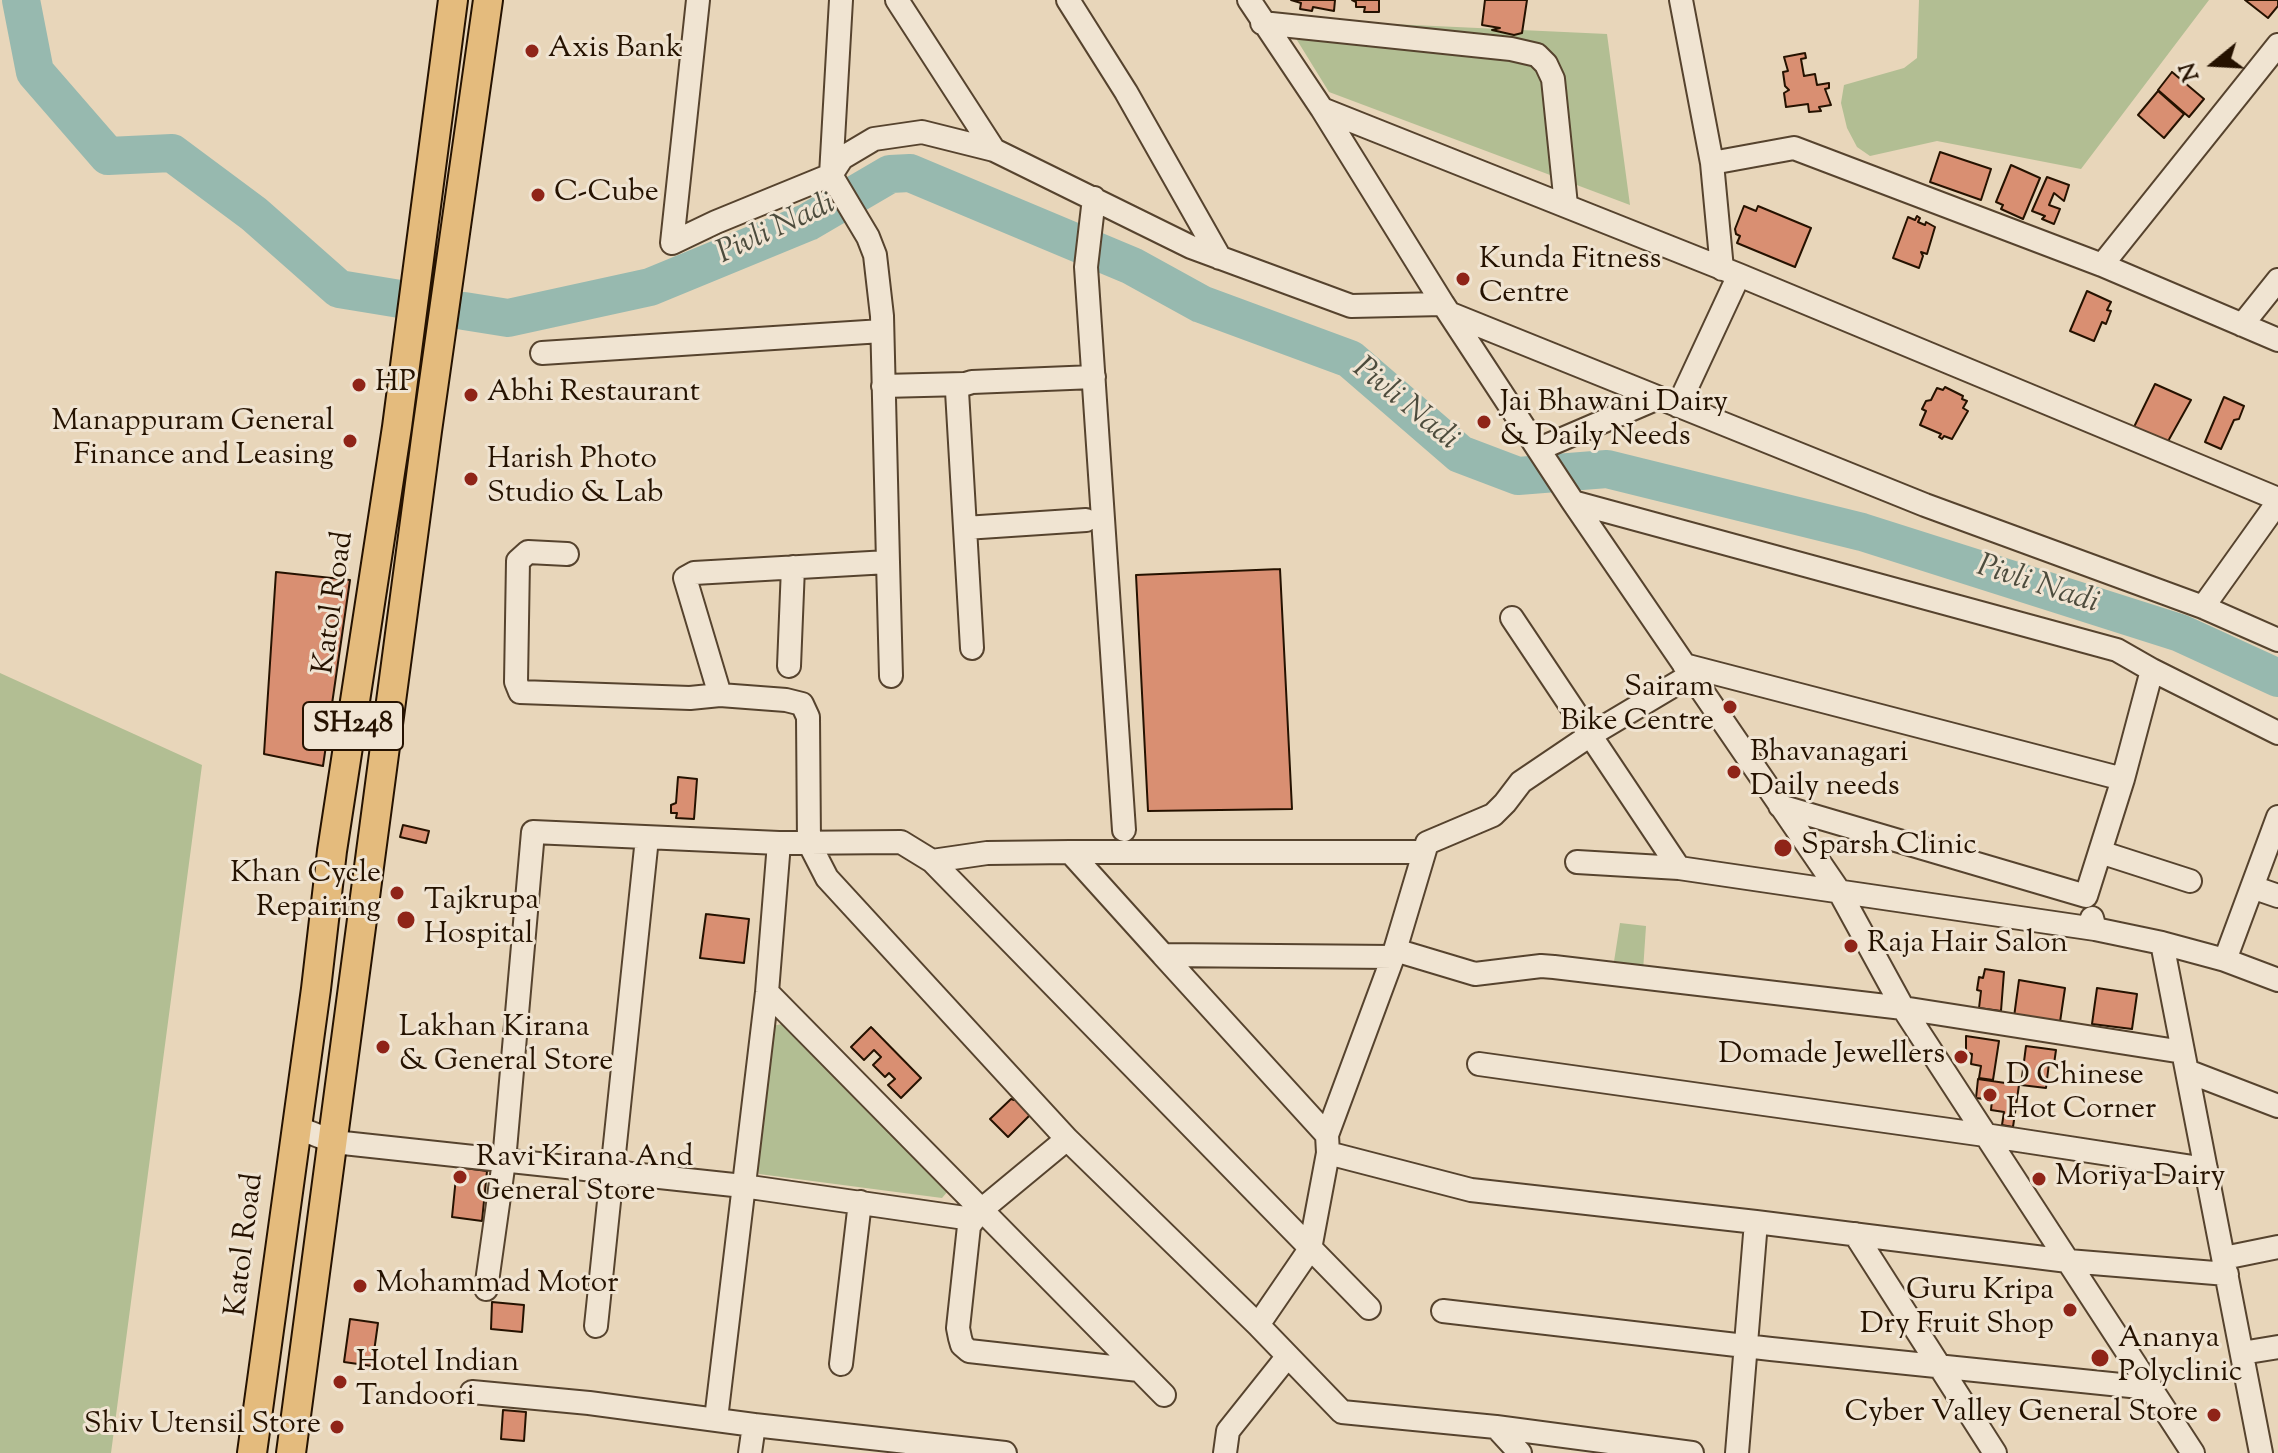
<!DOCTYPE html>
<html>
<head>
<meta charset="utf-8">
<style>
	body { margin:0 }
	#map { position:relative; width:2278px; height:1453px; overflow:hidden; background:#e8d6ba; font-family:"Sorts Mill Goudy",serif }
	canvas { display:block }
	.north { position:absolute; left:2174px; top:24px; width:80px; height:80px; -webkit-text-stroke:6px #f0e4d2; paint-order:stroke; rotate:252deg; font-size:22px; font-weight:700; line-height:32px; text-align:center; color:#251200 }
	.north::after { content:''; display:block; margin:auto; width:28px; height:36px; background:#251200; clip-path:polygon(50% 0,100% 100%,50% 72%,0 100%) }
</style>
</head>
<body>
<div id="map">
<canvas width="2278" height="1453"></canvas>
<div class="north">N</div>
</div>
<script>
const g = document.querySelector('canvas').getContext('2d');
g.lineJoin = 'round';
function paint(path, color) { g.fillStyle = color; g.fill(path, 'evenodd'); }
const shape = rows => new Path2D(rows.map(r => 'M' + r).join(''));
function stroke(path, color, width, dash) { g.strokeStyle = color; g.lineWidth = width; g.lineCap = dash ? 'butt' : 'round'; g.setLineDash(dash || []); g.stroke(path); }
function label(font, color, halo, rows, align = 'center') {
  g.font = font + ' "Sorts Mill Goudy",serif'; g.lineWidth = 6; g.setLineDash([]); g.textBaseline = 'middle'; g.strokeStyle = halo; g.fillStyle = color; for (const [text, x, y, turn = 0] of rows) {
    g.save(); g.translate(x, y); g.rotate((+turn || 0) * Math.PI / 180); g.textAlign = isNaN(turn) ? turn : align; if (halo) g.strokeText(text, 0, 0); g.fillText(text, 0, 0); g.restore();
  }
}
paint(shape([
	[1919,0,2209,0,2081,169,1937,141,1870,156,1857,147,1847,128,1841,103,1844,85,1904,68,1917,58],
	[1284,19,1607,34,1630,205,1329,92],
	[0,673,202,765,111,1453,0,1453],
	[1620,923,1646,926,1643,971,1613,968],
	[782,1024,941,1181,948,1191,942,1198,759,1174,758,1168,769,1047,772,1026]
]), '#b2be93');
stroke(shape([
	[21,0,35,72,108,156,172,153,254,214,339,289,400,299],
	[464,311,508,318,650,287,808,222,890,174,910,173,1132,266,1201,304,1350,359,1460,454,1518,476,1607,469,1862,532,2180,633,2278,678]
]), '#97b9af', 38);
const building = shape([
	[1291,0,1335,0,1334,11,1313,7,1312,11,1300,9,1301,3,1291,0],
	[1352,0,1379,0,1379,12,1364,12,1365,7,1356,7,1356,2,1352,0],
	[1485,0,1527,0,1522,33,1514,35,1492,30,1500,28,1482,25,1485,0],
	[2245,0,2278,0,2278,6,2268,18,2245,0],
	[1805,53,1806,58,1801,59,1804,76,1815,74,1817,85,1829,83,1829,88,1825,89,1831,105,1819,107,1821,111,1809,112,1808,104,1786,107,1784,93,1789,90,1785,86,1783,72,1788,71,1784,57,1805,53],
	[2172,72,2204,99,2189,117,2158,90,2172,72],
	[2158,91,2184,114,2164,138,2138,115,2158,91],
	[1940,152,1991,169,1981,200,1930,182,1940,152],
	[2011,165,2040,178,2023,219,2001,209,2003,205,1996,202,2011,165],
	[2047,177,2069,185,2064,201,2054,193,2049,205,2060,209,2054,224,2042,219,2045,216,2032,211,2047,177],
	[1744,206,1756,211,1758,206,1811,228,1795,267,1737,243,1740,236,1736,234,1735,229,1744,206],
	[1917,216,1920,218,1918,222,1925,225,1926,222,1935,227,1927,254,1921,252,1923,256,1919,268,1893,258,1908,217,1915,220,1917,216],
	[2087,291,2111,302,2107,310,2111,311,2106,324,2102,322,2094,341,2070,331,2087,291],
	[2155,384,2191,400,2167,443,2134,427,2155,384],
	[1945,387,1963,396,1962,399,1967,401,1963,408,1968,411,1952,439,1944,436,1942,439,1939,437,1941,434,1920,425,1926,411,1922,409,1926,401,1931,400,1937,388,1943,390,1945,387],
	[2224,397,2244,406,2239,419,2234,420,2221,449,2205,442,2224,397],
	[1280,569,1292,809,1148,811,1136,575,1280,569],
	[276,572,350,580,323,766,264,754,276,572],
	[678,777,697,779,694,819,676,818,677,813,671,813,671,805,676,803,678,777],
	[403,825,429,831,426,843,400,837,403,825],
	[706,914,749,919,744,963,700,958,706,914],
	[1985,969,2004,972,2001,1011,1979,1008,1981,991,1977,990,1979,977,1983,978,1985,969],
	[2019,980,2065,988,2060,1022,2024,1016,2024,1018,2014,1017,2019,980],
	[2097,988,2137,994,2132,1029,2092,1024,2097,988],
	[871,1027,921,1078,901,1098,888,1085,895,1079,889,1073,885,1077,873,1065,881,1057,874,1050,864,1060,851,1047,871,1027],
	[1966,1036,1999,1041,1993,1080,1979,1078,1981,1066,1971,1064,1972,1054,1966,1052,1966,1036],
	[2026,1046,2056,1050,2054,1064,2049,1063,2046,1088,2021,1085,2026,1046],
	[1978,1079,2019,1085,2013,1127,2002,1125,2004,1112,1991,1110,1992,1100,1976,1098,1978,1079],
	[1019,1095,1034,1111,1008,1137,990,1119,1011,1099,1014,1100,1019,1095],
	[457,1167,487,1171,482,1221,452,1217,457,1167],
	[492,1302,524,1305,522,1332,491,1329,492,1302],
	[350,1319,378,1323,372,1366,344,1362,350,1319],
	[503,1410,526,1412,524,1441,501,1439,503,1410]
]);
paint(building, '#d98f72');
stroke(building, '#251200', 2);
const minor = shape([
	[698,0,672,243,716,222,831,175,842,158,874,139,922,132,994,150],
	[897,0,994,150,1191,247,1351,306,1443,304],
	[1068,0,1126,92,1220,258],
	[1249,0,1322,109,1739,275,2278,499],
	[1681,0,1712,163,1722,269],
	[1262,23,1511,49,1537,55,1546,64,1553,79,1566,205],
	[1322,109,1443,304,1573,502,1839,891,1903,1008,2193,1453],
	[1712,163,1794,148,2102,265,2278,340],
	[1094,198,1086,267,1124,830],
	[2102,265,2278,45],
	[1451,314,1925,505,2203,607,2278,640],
	[2242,325,2278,280],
	[542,353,882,331],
	[883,386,964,384],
	[1678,406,1739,275],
	[1539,449,1658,398],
	[1573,502,2117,650,2152,670,2123,779,2086,896,1780,806],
	[965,528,1086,520],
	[567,554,528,552,518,561,516,682,520,692,690,698,720,695,685,578,694,573,888,562,882,316,875,255,868,237,831,175,841,0],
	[888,562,891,676],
	[2203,607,2278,502],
	[1512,618,1679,868,2095,929],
	[972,648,957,391,959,386,972,382,1094,377],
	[1684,665,2123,779],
	[789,666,793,567],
	[2152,670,2278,733],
	[720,695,786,700,802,704,808,717,809,843,827,878,1067,1139],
	[1070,852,1422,852],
	[2100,852,2190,881],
	[932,861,987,853,1070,852,1163,955,1393,957,1327,1135,1328,1153,1310,1249,1258,1325,1342,1412,1496,1427,1692,1453],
	[1577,862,1679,868],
	[2252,887,2278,896],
	[2092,918,2095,929,2162,943,2261,1453],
	[2162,943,2225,960,2278,980],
	[1395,950,1475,974,1541,966,1554,967,1903,1008,2183,1052],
	[1163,955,1327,1135],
	[1393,957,1427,843,1493,815,1505,803,1521,782,1592,734,1691,675],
	[2225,960,2278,817],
	[767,992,1164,1395],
	[1479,1064,1985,1135,2206,1169],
	[2187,1071,2278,1106],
	[296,1127,334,1142,743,1186,972,1219],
	[1328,1153,1471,1190,1756,1222,2068,1261,2227,1274],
	[1855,1234,1995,1453],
	[2224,1258,2278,1247],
	[486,1289,504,1161,533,832,779,843,901,842,932,861,1369,1308],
	[1443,1311,1771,1349,2150,1388],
	[596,1326,647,838],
	[2242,1353,2278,1347],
	[841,1364,860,1202],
	[1139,1370,969,1351,962,1345,960,1338,958,1328,969,1226,980,1211,1067,1139,1258,1325],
	[472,1392,589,1403,754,1425,1005,1453],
	[716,1419,767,992,779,843],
	[1496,1427,1520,1453],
	[750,1453,754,1425],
	[1225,1453,1228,1431,1287,1357],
	[1737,1453,1756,1222]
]);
const major = shape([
	[252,1453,316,989,332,851,397,427,453,0],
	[291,1453,427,431,488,0]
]);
stroke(minor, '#56432e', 26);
stroke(major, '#251200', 32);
stroke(minor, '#f0e4d2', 22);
stroke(major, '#e4bb7d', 28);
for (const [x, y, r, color] of [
	[532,51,8,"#8f2418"],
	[538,195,8,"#8f2418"],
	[1463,279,8,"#8f2418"],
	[359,385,8,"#8f2418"],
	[471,395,8,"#8f2418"],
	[1484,422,8,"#8f2418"],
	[350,441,8,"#8f2418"],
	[471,479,8,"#8f2418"],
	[1730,707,8,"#8f2418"],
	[1734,772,8,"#8f2418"],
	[1783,848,10,"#8f2418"],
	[397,893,8,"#8f2418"],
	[406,920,10,"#8f2418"],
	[1851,946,8,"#8f2418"],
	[383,1047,8,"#8f2418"],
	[1961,1057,8,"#8f2418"],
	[1990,1095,8,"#8f2418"],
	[460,1177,8,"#8f2418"],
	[2039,1179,8,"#8f2418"],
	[360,1286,8,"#8f2418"],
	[2070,1310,8,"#8f2418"],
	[2100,1358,10,"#8f2418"],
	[340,1382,8,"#8f2418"],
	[2214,1415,8,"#8f2418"],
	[337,1427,8,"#8f2418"]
]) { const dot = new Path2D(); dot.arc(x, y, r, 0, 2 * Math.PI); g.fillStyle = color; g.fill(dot); stroke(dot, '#f0e4d2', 3); }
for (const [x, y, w] of [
	[353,726,100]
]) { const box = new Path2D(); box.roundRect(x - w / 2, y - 24, w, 48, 6); g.fillStyle = '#f0e4d2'; g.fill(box); stroke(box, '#251200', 2); }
label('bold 28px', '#251200', null, [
	["SH248",353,726]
]);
label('30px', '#251200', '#f0e4d2', [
	["Axis Bank",548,51],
	["C-Cube",554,195],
	["Kunda Fitness",1479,262],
	["Centre",1479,296],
	["HP",375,385],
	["Abhi Restaurant",487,395],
	["Jai Bhawani Dairy",1500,405],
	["& Daily Needs",1500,439],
	["Manappuram General",334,424,"right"],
	["Finance and Leasing",334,458,"right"],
	["Harish Photo",487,462],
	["Studio & Lab",487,496],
	["Sairam",1714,690,"right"],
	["Bike Centre",1714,724,"right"],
	["Bhavanagari",1750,755],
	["Daily needs",1750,789],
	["Sparsh Clinic",1801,848],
	["Khan Cycle",381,876,"right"],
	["Repairing",381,910,"right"],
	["Tajkrupa",424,903],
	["Hospital",424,937],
	["Raja Hair Salon",1867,946],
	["Lakhan Kirana",399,1030],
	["& General Store",399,1064],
	["Domade Jewellers",1945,1057,"right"],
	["D Chinese",2006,1078],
	["Hot Corner",2006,1112],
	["Ravi Kirana And",476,1160],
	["General Store",476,1194],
	["Moriya Dairy",2055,1179],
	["Mohammad Motor",376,1286],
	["Guru Kripa",2054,1293,"right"],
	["Dry Fruit Shop",2054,1327,"right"],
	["Ananya",2118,1341],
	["Polyclinic",2118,1375],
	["Hotel Indian",356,1365],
	["Tandoori",356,1399],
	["Cyber Valley General Store",2198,1415,"right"],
	["Shiv Utensil Store",321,1427,"right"]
], 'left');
label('30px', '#251200', '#f0e4d2', [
	["Katol Road",336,603,-82],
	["Katol Road",247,1245,-83]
]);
label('italic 32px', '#4d4c3d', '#f0e4d2', [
	["Pivli Nadi",777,231,-25],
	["Pivli Nadi",1404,406,39],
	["Pivli Nadi",2037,587,18]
]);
</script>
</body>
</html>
